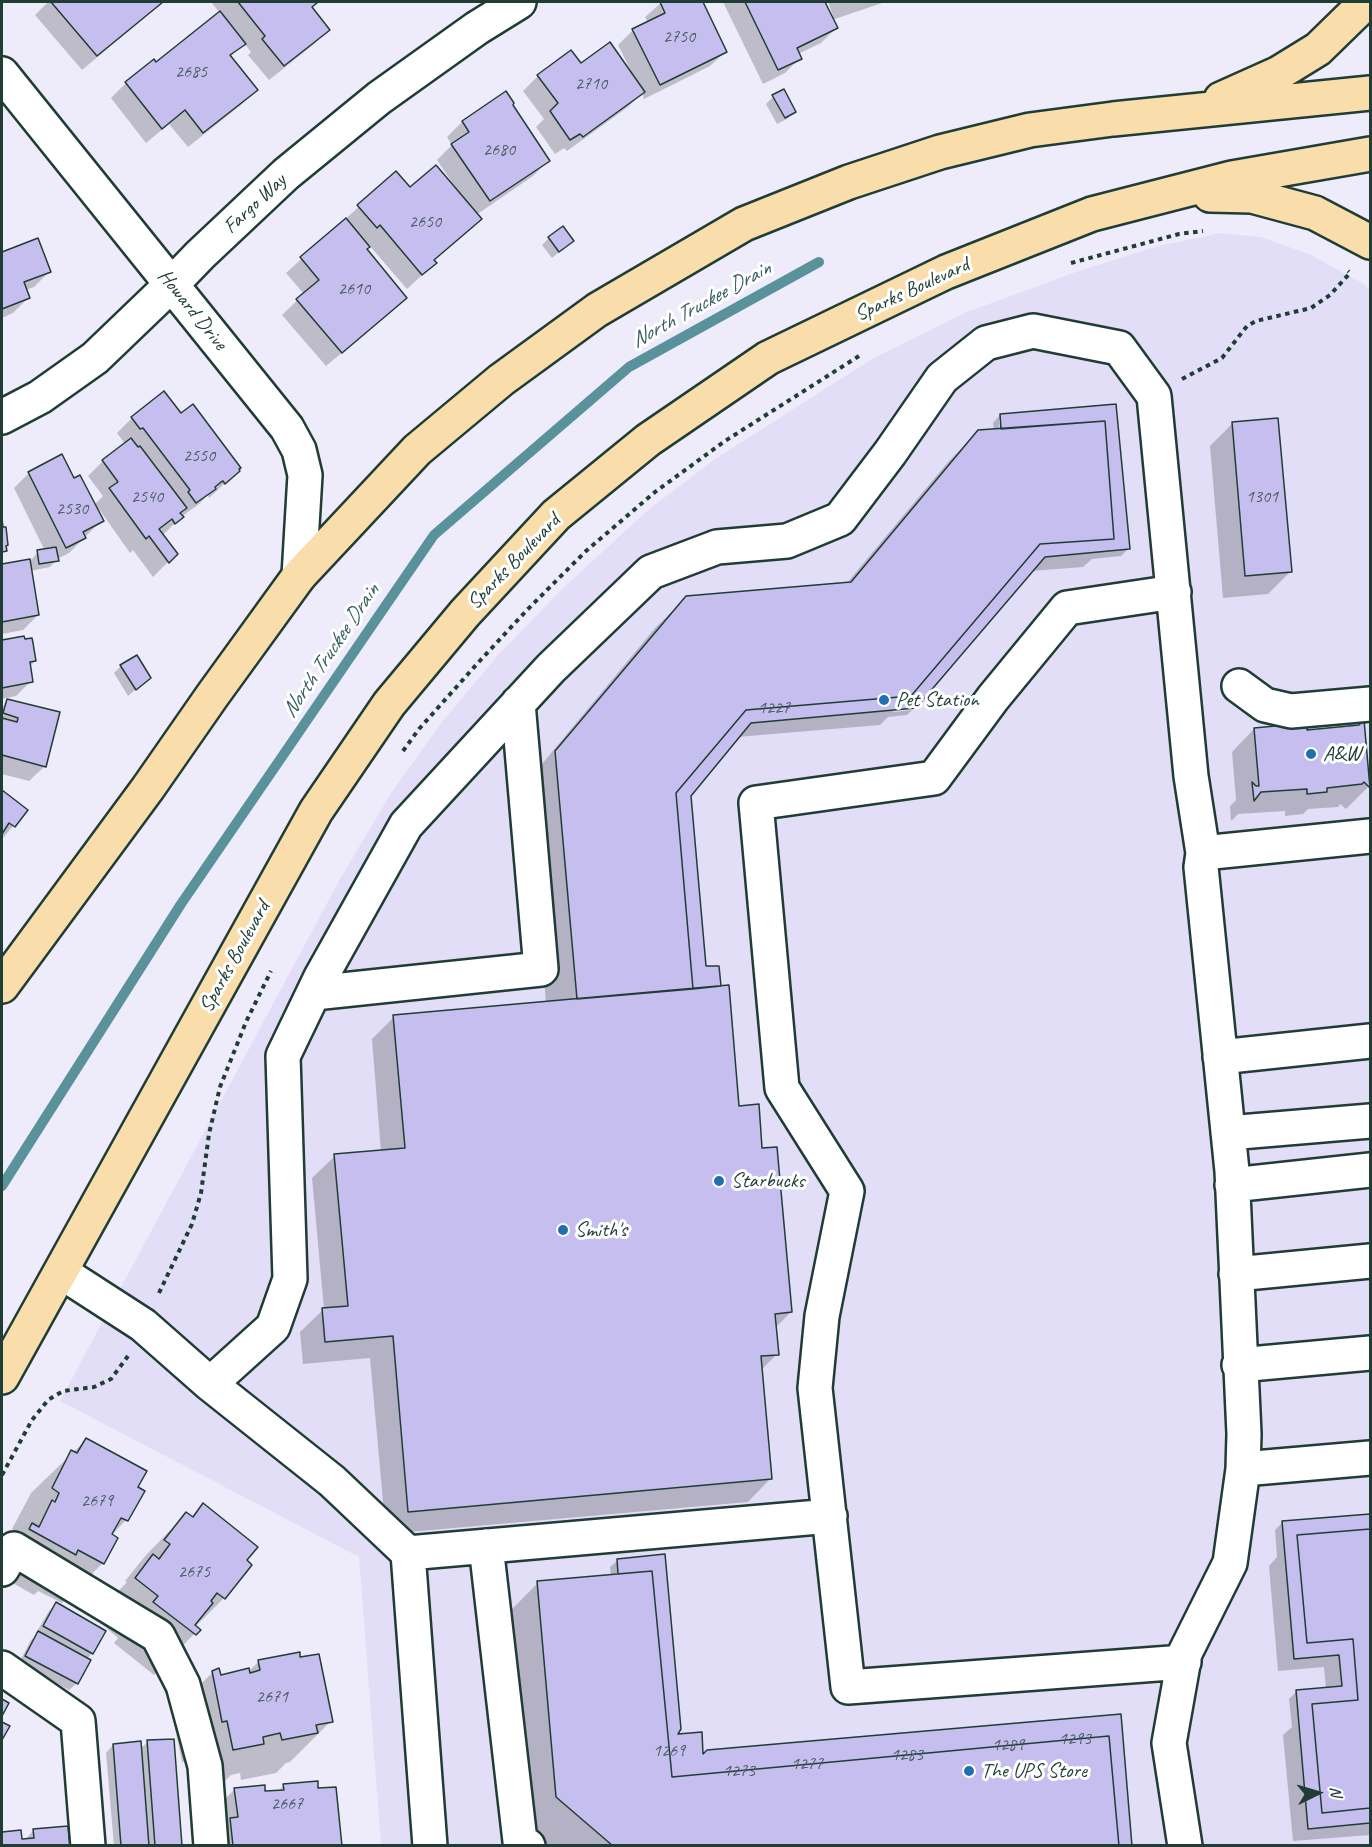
<!DOCTYPE html>
<html>
<head>
<meta charset="utf-8">
<style>
	body { margin:0 }
	#map { position:relative; width:1372px; height:1847px; overflow:hidden; background:#eeecfa; font-family:Caveat,sans-serif }
	canvas { display:block }
	.frame { position:absolute; inset:0; border:3px solid #1f3d34; pointer-events:none }
	.north { position:absolute; left:1288px; top:1763px; width:60px; height:60px; -webkit-text-stroke:4px #fff; paint-order:stroke; rotate:85deg; font-size:16px; font-weight:700; line-height:24px; text-align:center; color:#1f3d34 }
	.north::after { content:''; display:block; margin:auto; width:21px; height:27px; background:#1f3d34; clip-path:polygon(50% 0,100% 100%,50% 72%,0 100%) }
</style>
</head>
<body>
<div id="map">
<canvas width="1372" height="1847"></canvas>
<div class="frame"></div>
<div class="north">N</div>
</div>
<script>
const g = document.querySelector('canvas').getContext('2d');
g.lineJoin = 'round';
function paint(path, color) { g.fillStyle = color; g.fill(path, 'evenodd'); }
const shape = rows => new Path2D(rows.map(r => 'M' + r).join(''));
function stroke(path, color, width, dash) { g.strokeStyle = color; g.lineWidth = width; g.lineCap = dash ? 'butt' : 'round'; g.setLineDash(dash || []); g.stroke(path); }
function label(font, color, halo, rows, align = 'center') {
  g.font = font + ' Caveat,sans-serif'; g.lineWidth = 6; g.setLineDash([]); g.textBaseline = 'middle'; g.strokeStyle = halo; g.fillStyle = color; for (const [text, x, y, turn = 0] of rows) {
    g.save(); g.translate(x, y); g.rotate((+turn || 0) * Math.PI / 180); g.textAlign = isNaN(turn) ? turn : align; if (halo) g.strokeText(text, 0, 0); g.fillText(text, 0, 0); g.restore();
  }
}
paint(shape([
	[1221,233,1261,237,1311,255,1364,284,1370,290,1370,1845,381,1845,359,1557,60,1401,340,879,393,790,442,722,500,653,561,590,648,510,715,459,872,359,967,312,1076,272,1158,246]
]), '#e2def7');
paint(shape([
	[48,2,163,2,82,70,35,15],
	[211,2,320,2,311,8,328,30,313,45,269,80,248,55,251,52,244,43,230,57,256,90,241,105,188,147,169,124,146,143,111,98,126,83,156,64,220,13],
	[662,2,701,2,726,51,710,66,644,99,642,93,628,107,567,151,564,148,555,154,536,127,544,119,523,91,538,76,581,65,631,71,618,45,633,30,648,23,645,17],
	[723,2,823,2,831,16,833,16,828,2,885,2,832,20,836,28,821,43,798,54,800,58,785,73,763,84],
	[506,93,511,105,548,161,533,176,476,215,480,219,433,261,435,263,407,289,369,245,365,250,405,298,390,313,326,366,282,315,304,294,286,273,396,173,410,189,455,187,437,160,452,145,447,137,462,122],
	[773,97,794,112,787,119,777,124,766,104],
	[549,238,564,248,552,258,542,245],
	[37,240,49,272,34,287,25,290,28,298,13,313,2,318,2,254],
	[181,415,238,471,209,498,208,495,199,504,181,517,162,536,176,554,153,577,133,550,130,553,99,509,97,510,102,520,69,553,57,559,50,567,30,571,38,615,23,630,2,634,2,565,31,560,38,552,45,551,14,488,29,473,73,480,94,505,103,496,88,476,103,461,125,444,117,433,132,418],
	[1000,415,1128,549,1121,556,1092,559,1083,567,1031,571,893,712,912,710,907,715,888,717,880,725,737,737,689,795,705,968,738,1108,761,1150,791,1312,775,1328,777,1354,761,1370,770,1479,748,1502,386,1534,370,1358,303,1364,300,1332,324,1309,312,1178,335,1156,381,1152,372,1039,394,1017,546,1003,527,782,656,627,686,598,846,584,949,461,979,431,994,430,993,423],
	[999,420,1002,420,1003,435,1000,436],
	[1233,423,1291,571,1268,594,1223,598,1210,446],
	[23,637,35,661,29,667,31,681,16,696,2,699,2,641],
	[121,666,149,678,128,696,114,673],
	[8,701,59,713,45,766,29,781,2,774,2,708],
	[1363,724,1368,787,1346,809,1340,804,1338,807,1308,809,1303,814,1285,816,1285,811,1238,814,1231,821,1230,806,1236,800,1232,752,1254,729,1306,731,1360,727],
	[2,792,26,811,2,839],
	[86,1440,136,1487,126,1520,111,1536,103,1563,62,1603,38,1591,34,1595,2,1577,11,1543,20,1534,12,1529,31,1493],
	[203,1505,245,1561,224,1598,195,1627,198,1630,154,1675,114,1643,118,1638,96,1619,113,1597,127,1582,125,1581,146,1555,186,1514,191,1517],
	[1370,1515,1370,1835,1293,1841,1283,1735,1292,1727,1289,1699,1296,1692,1326,1689,1324,1667,1278,1671,1269,1566,1277,1557,1275,1530,1282,1523],
	[618,1560,676,1735,702,1756,1131,1846,550,1846,527,1826,509,1612,538,1583,611,1576,610,1567],
	[56,1604,92,1653,87,1659,77,1683,69,1690,19,1663,31,1640,38,1634,36,1633,49,1611],
	[259,1661,331,1721,290,1762,286,1763,276,1773,241,1780,240,1773,231,1775,222,1784,193,1790,187,1761,182,1762,172,1713,213,1672,220,1677,248,1672],
	[148,1742,181,1846,114,1846,106,1753,113,1745,140,1749],
	[284,1785,317,1790,340,1846,196,1846,194,1830,235,1789,263,1793,277,1792],
	[34,1830,68,1846,2,1846,2,1833,20,1831,21,1841,24,1841]
]), '#0003');
stroke(shape([
	[2,1186,181,904,434,535,629,367,819,262]
]), '#5a929c', 10);
const building = shape([
	[51,2,163,2,97,56,51,2],
	[238,2,318,2,312,7,330,30,284,66,262,39,265,36,238,2],
	[660,2,703,2,727,52,660,85,632,29,665,13,660,2],
	[745,2,825,2,838,28,797,48,802,59,778,70,745,2],
	[220,11,246,44,230,55,258,90,203,133,185,110,162,129,125,82,154,59,156,62,220,11],
	[610,42,645,92,583,137,580,134,570,140,550,111,558,103,537,75,571,50,581,63,610,42],
	[784,89,796,112,785,118,772,95,784,89],
	[506,91,514,103,513,105,550,161,490,201,451,144,469,132,462,121,506,91],
	[436,165,482,219,434,260,437,263,422,275,380,225,377,228,357,205,396,171,410,187,436,165],
	[346,218,370,247,367,249,407,298,342,353,296,299,319,280,300,257,346,218],
	[563,226,574,241,559,252,548,237,563,226],
	[38,238,51,272,24,282,30,298,2,309,2,252,38,238],
	[164,391,181,413,193,404,241,468,239,469,240,471,225,484,223,481,221,482,215,487,216,489,196,503,188,492,190,490,143,428,140,429,131,417,164,391],
	[1116,404,1130,549,1045,557,916,708,751,723,691,796,706,966,719,966,721,986,693,989,676,793,746,710,911,696,1040,544,1114,539,1105,421,1001,429,1000,414,1116,404],
	[1278,418,1292,572,1245,576,1232,422,1278,418],
	[1105,421,1114,539,1040,544,911,696,746,710,676,793,693,989,577,999,555,751,686,596,851,582,978,430,1105,421],
	[131,438,138,447,140,446,187,508,180,513,184,517,175,524,172,519,159,529,178,554,169,563,149,536,146,539,109,488,118,482,102,460,131,438],
	[62,454,74,478,80,475,104,521,83,532,86,538,66,548,28,472,62,454],
	[2,519,3,527,6,527,8,545,6,546,7,551,2,552,2,519],
	[56,547,59,561,39,564,37,550,56,547],
	[30,559,39,615,2,622,2,564,30,559],
	[24,636,25,639,32,638,33,643,36,661,30,662,33,682,2,688,2,640,24,636],
	[137,655,151,678,136,690,120,665,137,655],
	[7,699,60,712,46,767,2,755,2,718,17,722,18,718,3,713,7,699],
	[1364,720,1370,788,1364,782,1362,784,1327,788,1327,792,1307,794,1307,789,1261,792,1254,801,1252,782,1256,786,1259,786,1254,728,1307,723,1307,730,1359,725,1364,720],
	[2,790,28,810,15,827,9,823,2,834,2,790],
	[729,985,739,1106,759,1104,762,1148,777,1147,792,1312,775,1314,779,1355,761,1356,772,1479,408,1512,393,1336,325,1342,322,1308,348,1306,334,1154,405,1148,393,1015,729,985],
	[86,1438,147,1471,138,1487,145,1491,128,1521,121,1518,112,1534,118,1538,104,1564,78,1550,76,1555,29,1529,32,1523,39,1527,52,1500,55,1502,59,1493,52,1488,71,1450,77,1453,86,1438],
	[203,1503,258,1547,247,1560,252,1565,225,1599,217,1593,211,1601,213,1603,195,1625,201,1630,196,1635,153,1602,158,1596,135,1578,153,1554,159,1559,170,1544,164,1540,186,1512,193,1517,203,1503],
	[1370,1514,1370,1529,1297,1535,1307,1643,1353,1639,1358,1700,1312,1704,1322,1813,1370,1808,1370,1823,1308,1829,1296,1690,1342,1686,1339,1655,1294,1659,1282,1521,1370,1514],
	[1370,1529,1370,1808,1322,1813,1312,1704,1358,1700,1353,1639,1307,1643,1297,1535,1370,1529],
	[665,1554,681,1729,678,1734,702,1732,703,1754,707,1750,1121,1714,1132,1846,1119,1846,1109,1736,672,1777,652,1571,618,1574,617,1559,665,1554],
	[652,1571,672,1777,1109,1736,1119,1846,613,1846,556,1797,537,1581,652,1571],
	[56,1602,106,1631,93,1654,43,1626,56,1602],
	[38,1631,91,1660,78,1684,25,1656,38,1631],
	[300,1652,300,1657,319,1654,333,1722,316,1725,318,1733,282,1740,280,1733,263,1737,264,1744,233,1750,227,1721,222,1722,212,1671,219,1668,221,1675,249,1668,250,1673,260,1670,258,1660,300,1652],
	[2,1699,9,1703,2,1716,2,1699],
	[2,1722,10,1726,2,1740,2,1722],
	[174,1739,182,1846,155,1846,147,1740,174,1739],
	[141,1741,149,1846,121,1846,113,1744,141,1741],
	[318,1781,318,1788,336,1787,342,1846,233,1846,230,1818,238,1817,234,1788,265,1785,265,1791,284,1790,283,1784,318,1781],
	[68,1826,70,1846,2,1846,2,1832,21,1830,22,1839,34,1838,33,1829,68,1826]
]);
paint(building, '#c7bef0');
stroke(building, '#1f3d34', 1.5);
const minor = shape([
	[2,74,287,428,299,450,305,475,299,576],
	[2,417,40,397,95,358,171,285,200,255,286,174,379,98,477,28,519,2],
	[1174,592,1067,608,993,698,934,778,756,803,782,1088,847,1191,822,1316,815,1388,848,1687,1184,1662],
	[1239,686,1265,705,1291,711,1370,704],
	[1203,853,1370,836],
	[314,993,541,969,518,703],
	[1220,1057,1370,1041],
	[1228,1133,1370,1121],
	[1232,1185,1370,1170],
	[61,1272,143,1325,210,1384,332,1481,408,1553,430,1846],
	[1236,1274,1370,1261],
	[1239,1365,1370,1353],
	[210,1384,273,1327,290,1279,283,1056,321,977,406,825,551,668,651,572,717,547,787,541,840,519,890,453,942,378,986,343,1033,331,1119,348,1154,396,1191,776,1203,853,1201,867,1232,1171,1244,1434,1243,1469,1230,1563,1185,1653,1169,1743,1185,1846],
	[1243,1469,1370,1458],
	[486,1546,520,1841,528,1846],
	[408,1553,830,1516],
	[2,1569,14,1549,158,1636,183,1685,205,1766,211,1846],
	[2,1668,78,1721,88,1846]
]);
const major = shape([
	[1221,99,1279,73,1318,49,1357,11,1364,2],
	[1210,195,1252,196,1315,213,1370,242],
	[2,986,148,788,212,696,299,576,417,450,501,380,597,310,744,224,849,182,940,152,1030,130,1113,119,1370,93],
	[2,1377,316,811,389,704,465,613,556,515,648,440,768,358,946,272,1092,214,1232,178,1370,154]
]);
stroke(minor, '#1f3d34', 38);
stroke(major, '#1f3d34', 38);
stroke(shape([
	[1071,263,1179,234,1203,231],
	[1182,379,1222,358,1247,326,1256,321,1311,308,1330,295,1350,273,1348,271],
	[403,751,419,729,476,665,527,610,586,551,655,492,725,441,859,356],
	[159,1293,192,1224,201,1193,209,1134,220,1087,246,1022,271,971],
	[2,1475,32,1420,48,1400,63,1391,94,1387,111,1379,128,1356]
]), '#1f3d34', 4, [4.5, 4.5]);
stroke(minor, '#fff', 33);
stroke(major, '#f9deab', 33);
for (const [x, y, r, color] of [
	[884,700,6,"#1f6fb2"],
	[1311,754,6,"#1f6fb2"],
	[719,1181,6,"#1f6fb2"],
	[563,1230,6,"#1f6fb2"],
	[969,1771,6,"#1f6fb2"]
]) { const dot = new Path2D(); dot.arc(x, y, r, 0, 2 * Math.PI); g.fillStyle = color; g.fill(dot); stroke(dot, '#fff', 2); }
label('18px', '#495d63', null, [
	["2750",679,37],
	["2685",191,72],
	["2710",591,84],
	["2680",499,150],
	["2650",425,222],
	["2610",354,289],
	["2550",199,456],
	["2540",147,497],
	["1301",1262,497],
	["2530",72,509],
	["1227",774,708],
	["2679",97,1501],
	["2675",194,1572],
	["2671",272,1697],
	["1293",1075,1739],
	["1289",1008,1745],
	["1269",669,1751],
	["1283",907,1755],
	["1277",807,1764],
	["1273",739,1771],
	["2667",287,1804]
]);
label('21px', '#1f3d34', '#fff', [
	["Fargo Way",255,204,-43],
	["Sparks Boulevard",912,290,-25],
	["Howard Drive",192,310,51],
	["Sparks Boulevard",514,562,-46],
	["Sparks Boulevard",235,957,-61]
]);
label('21px', '#1f3d34', '#fff', [
	["Pet Station",896,700],
	["A&W",1323,754],
	["Starbucks",731,1181],
	["Smith's",575,1230],
	["The UPS Store",981,1771]
], 'left');
label('italic 22px', '#38605f', '#fff', [
	["North Truckee Drain",701,305,-29],
	["North Truckee Drain",331,651,-56]
]);
</script>
</body>
</html>
